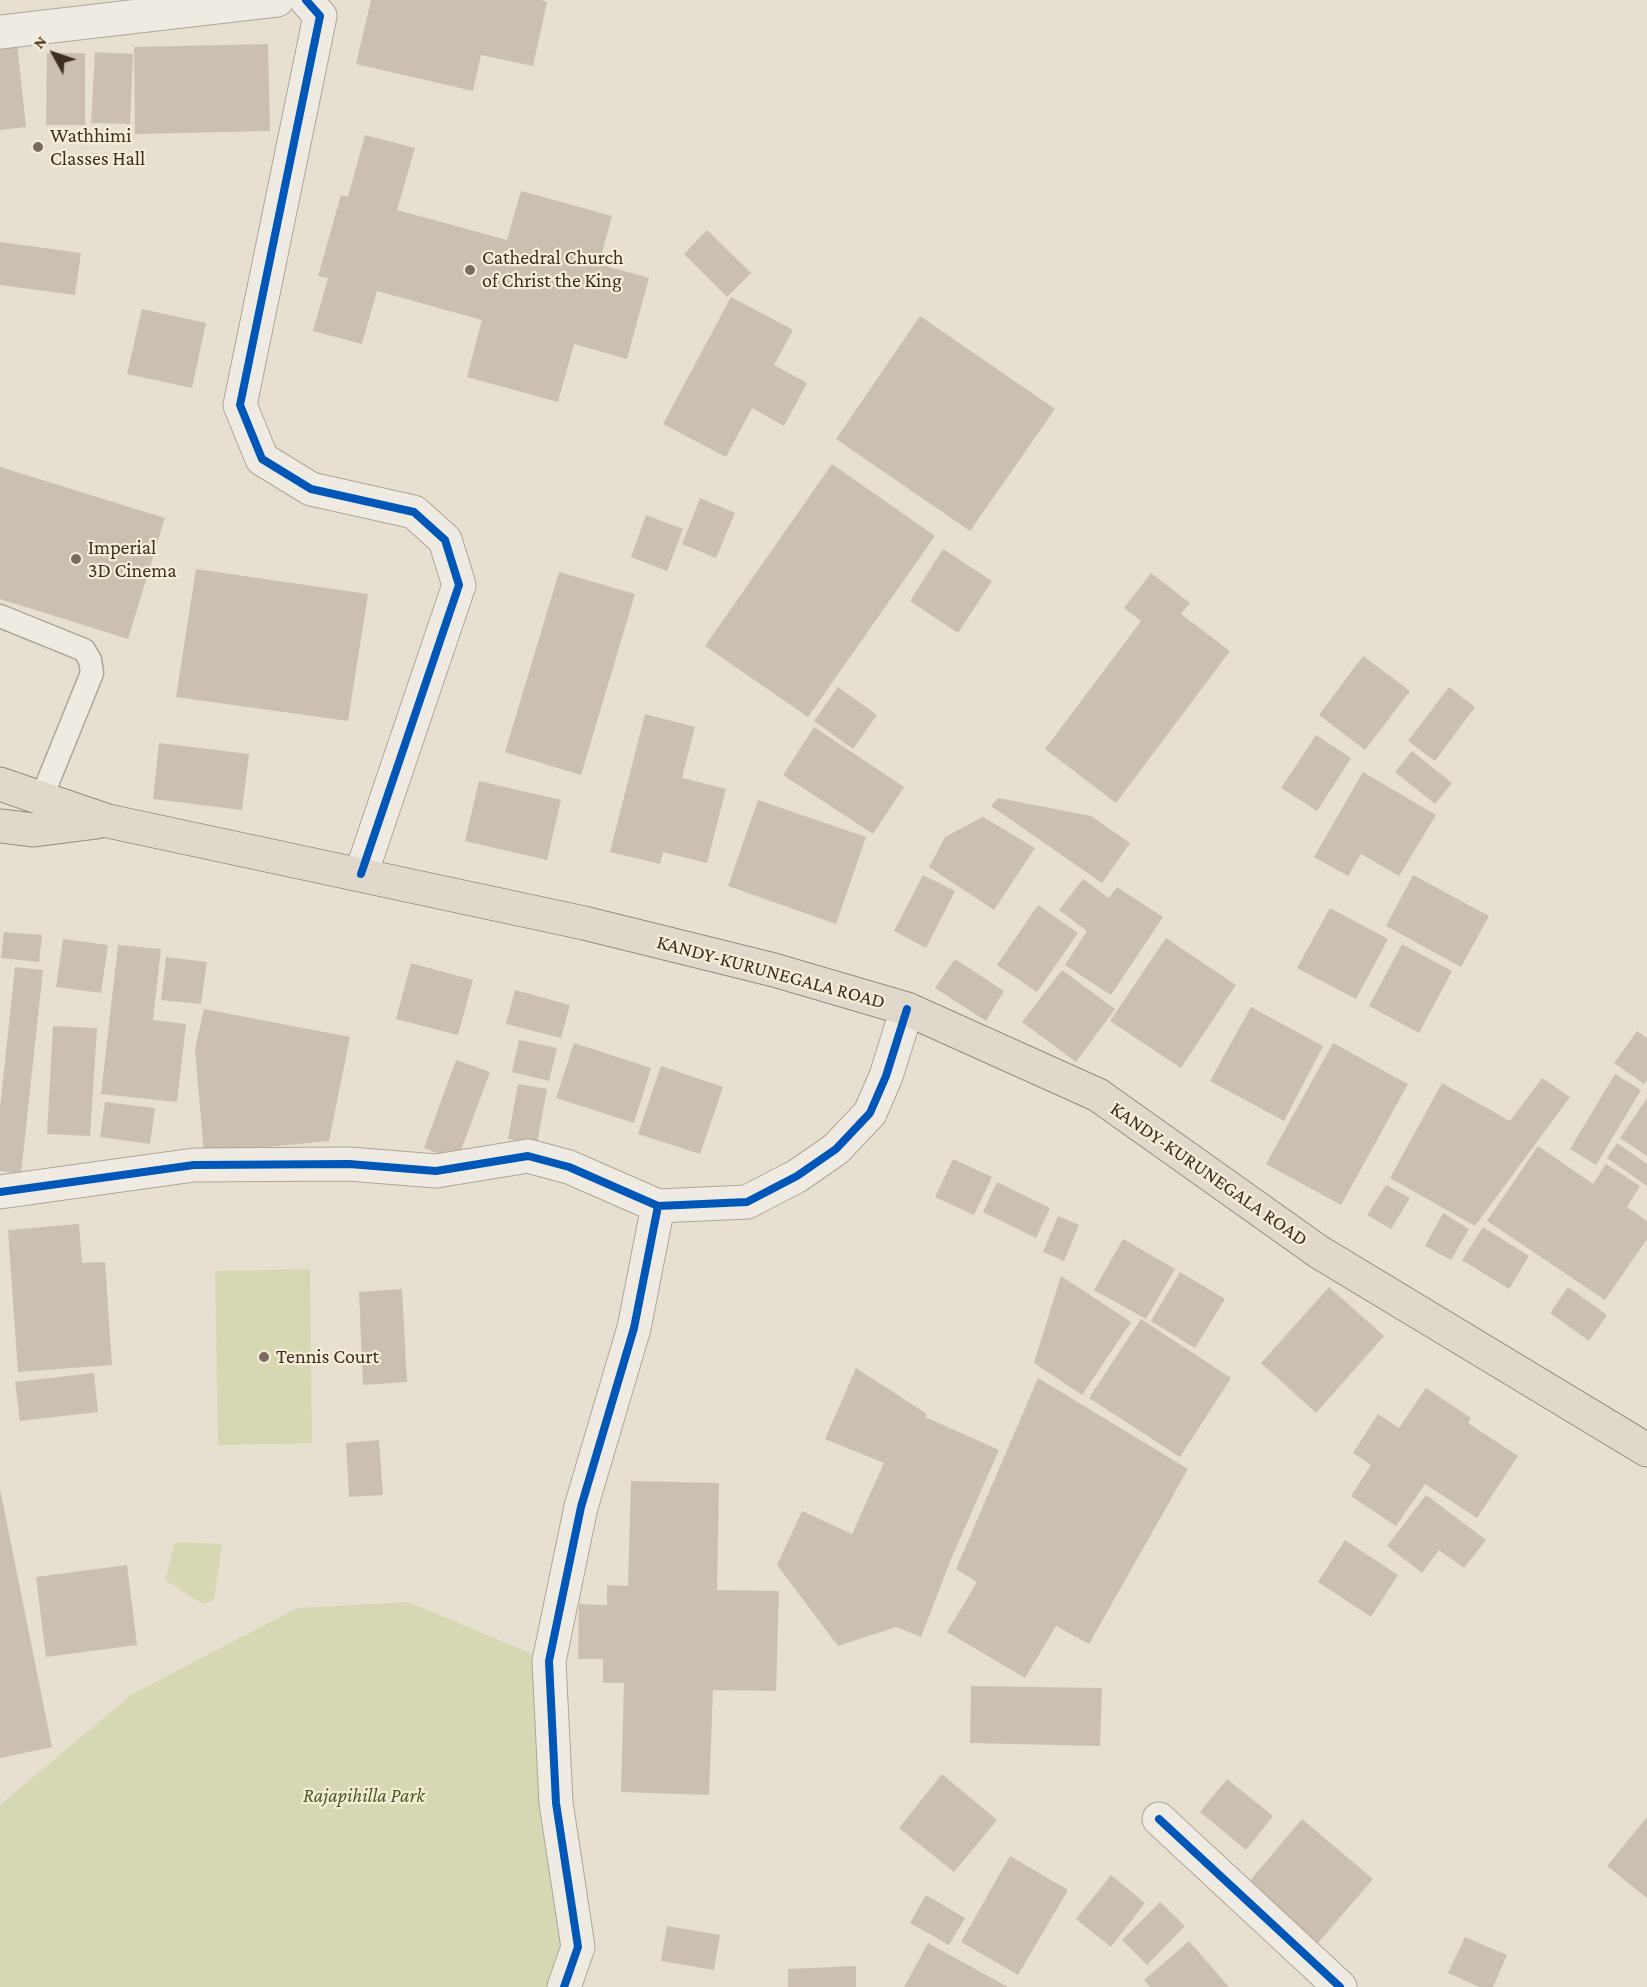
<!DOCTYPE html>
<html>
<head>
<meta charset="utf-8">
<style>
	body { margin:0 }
	#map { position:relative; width:1647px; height:1987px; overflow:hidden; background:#e7e0d1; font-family:"Crimson Pro",serif }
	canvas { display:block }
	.north { position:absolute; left:24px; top:24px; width:60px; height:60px; -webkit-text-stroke:4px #f7eed8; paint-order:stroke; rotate:310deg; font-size:16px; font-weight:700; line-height:24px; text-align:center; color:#3d2e20 }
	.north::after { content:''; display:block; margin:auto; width:21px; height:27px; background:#3d2e20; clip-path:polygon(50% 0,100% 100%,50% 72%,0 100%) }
</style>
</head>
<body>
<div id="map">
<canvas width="1647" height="1987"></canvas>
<div class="north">N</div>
</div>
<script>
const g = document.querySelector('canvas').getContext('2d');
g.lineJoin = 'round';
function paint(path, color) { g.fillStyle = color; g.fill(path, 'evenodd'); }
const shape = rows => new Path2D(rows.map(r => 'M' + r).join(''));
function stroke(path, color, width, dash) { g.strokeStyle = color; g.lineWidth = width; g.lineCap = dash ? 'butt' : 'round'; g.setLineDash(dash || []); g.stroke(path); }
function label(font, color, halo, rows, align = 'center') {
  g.font = font + ' "Crimson Pro",serif'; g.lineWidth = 4.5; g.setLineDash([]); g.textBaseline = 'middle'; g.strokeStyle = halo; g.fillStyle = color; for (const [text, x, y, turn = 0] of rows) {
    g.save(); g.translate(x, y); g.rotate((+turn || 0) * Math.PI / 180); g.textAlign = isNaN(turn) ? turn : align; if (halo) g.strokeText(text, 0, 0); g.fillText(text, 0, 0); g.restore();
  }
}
paint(shape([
	[310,1269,312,1443,218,1445,215,1271],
	[175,1542,222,1544,214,1600,203,1604,165,1580],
	[408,1602,549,1661,564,1987,0,1987,0,1805,131,1695,297,1608]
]), '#d6d7b3');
paint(shape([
	[371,0,541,0,547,2,533,66,481,55,473,91,356,64],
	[17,43,26,127,0,130,0,45],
	[268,44,270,131,135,134,134,47],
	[95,52,133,54,130,124,91,123],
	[47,53,85,53,85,125,46,125],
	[365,135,415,148,397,210,507,240,521,191,612,216,599,264,649,278,627,359,574,344,558,402,467,377,482,320,377,291,362,344,313,331,328,278,318,276,341,195,348,197],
	[707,230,751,273,727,297,684,254],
	[0,242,81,253,75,295,0,285],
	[731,297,793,330,774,365,807,383,784,426,752,408,726,457,663,424],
	[142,309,206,323,192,388,127,374],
	[920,316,1055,409,970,531,836,439],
	[832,464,935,536,808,717,705,646],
	[0,467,165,518,128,639,0,599],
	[700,498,735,513,716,558,682,544],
	[646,515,683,529,667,571,631,557],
	[943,549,992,581,958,633,910,601],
	[196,569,368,594,348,721,176,697],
	[559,572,635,594,581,775,505,752],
	[1151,573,1190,603,1181,614,1230,651,1116,803,1045,749,1141,621,1124,608],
	[1363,656,1410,691,1365,750,1319,715],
	[838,687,877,715,853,749,814,721],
	[1449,687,1475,707,1435,761,1408,741],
	[645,714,695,727,682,778,726,789,707,863,663,852,660,864,610,852],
	[814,727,904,787,873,834,783,775],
	[1316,735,1351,758,1317,811,1281,788],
	[159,743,249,754,242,810,153,799],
	[1412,751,1452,783,1435,804,1395,772],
	[1363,772,1436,815,1399,876,1361,854,1348,876,1314,857],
	[479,781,561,800,547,860,465,841],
	[998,798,1091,816,1130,843,1102,883,991,806],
	[758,800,866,837,836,924,728,886],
	[983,817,1035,848,994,910,929,867,945,837],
	[923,875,955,891,926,948,894,931],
	[1413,875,1489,916,1461,967,1386,926],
	[1083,879,1109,898,1117,887,1163,917,1111,995,1065,965,1087,931,1059,910],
	[1038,905,1078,933,1037,992,997,965],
	[1330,908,1388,939,1356,999,1297,968],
	[4,932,42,935,39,962,1,958],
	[1166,938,1236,985,1181,1068,1110,1021],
	[63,939,108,945,101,993,56,987],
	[1402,944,1452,971,1419,1033,1369,1006],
	[118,945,161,949,153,1020,186,1024,177,1102,101,1094],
	[166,957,207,962,201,1004,161,1000],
	[955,959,1004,991,986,1021,935,988],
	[411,963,473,980,458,1035,396,1019],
	[15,967,43,970,21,1174,0,1171,0,1108],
	[1062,970,1115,1009,1076,1062,1022,1022],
	[515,990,570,1005,561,1038,506,1024],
	[1251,1007,1323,1046,1284,1121,1210,1081],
	[204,1009,350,1037,329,1141,204,1153,195,1049],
	[53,1026,97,1028,90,1136,47,1134],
	[1637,1031,1647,1038,1647,1080,1644,1084,1614,1063],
	[519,1040,557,1048,549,1081,512,1072],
	[574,1043,651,1068,634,1123,556,1098],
	[1333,1043,1408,1084,1341,1205,1266,1164],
	[456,1060,490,1072,457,1161,424,1148],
	[661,1066,723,1087,700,1154,638,1134],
	[1615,1074,1641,1090,1596,1165,1570,1149],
	[1542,1078,1570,1097,1475,1226,1390,1178,1442,1083,1510,1121],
	[518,1084,547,1089,537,1144,508,1139],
	[1647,1098,1647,1156,1620,1138],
	[105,1102,155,1108,150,1144,100,1137],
	[1617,1143,1647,1164,1647,1186,1607,1158],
	[1538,1146,1593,1184,1606,1164,1640,1186,1627,1207,1647,1221,1647,1239,1605,1300,1487,1221],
	[953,1159,992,1177,974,1215,935,1197],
	[997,1182,1050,1208,1036,1238,983,1212],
	[1386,1185,1410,1198,1391,1229,1367,1215],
	[1443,1213,1469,1229,1451,1260,1425,1246],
	[1058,1216,1079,1225,1064,1261,1043,1252],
	[79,1224,82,1263,105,1262,112,1365,18,1372,8,1230],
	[1483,1227,1529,1256,1509,1289,1462,1260],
	[1123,1239,1175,1269,1146,1319,1094,1290],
	[1180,1272,1225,1299,1195,1348,1151,1321],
	[1061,1276,1131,1322,1082,1395,1034,1363],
	[1329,1287,1384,1336,1316,1413,1261,1363],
	[1568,1287,1607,1315,1589,1341,1550,1313],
	[402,1289,407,1382,363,1385,359,1292],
	[1141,1319,1231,1378,1180,1457,1089,1398],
	[856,1368,927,1414,925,1417,999,1450,951,1559,921,1637,896,1627,838,1646,777,1565,802,1511,852,1534,884,1463,825,1439],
	[94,1373,98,1412,20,1421,15,1382],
	[1038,1378,1188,1469,1089,1644,1056,1626,1025,1678,947,1632,977,1582,956,1569],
	[1426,1388,1471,1418,1468,1423,1518,1456,1477,1518,1425,1484,1396,1526,1351,1496,1371,1465,1353,1453,1378,1414,1399,1428],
	[379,1440,383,1495,349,1497,346,1443],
	[631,1481,719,1483,717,1590,779,1591,776,1691,713,1690,709,1795,621,1792,624,1683,603,1683,603,1659,578,1659,579,1604,607,1605,607,1585,628,1586],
	[0,1489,52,1747,0,1758],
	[1426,1495,1486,1540,1464,1568,1439,1550,1422,1573,1387,1546],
	[1345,1540,1398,1575,1371,1617,1318,1582],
	[127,1565,137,1645,46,1657,36,1577],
	[971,1686,1102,1688,1100,1746,970,1743],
	[942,1774,997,1820,954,1872,899,1828],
	[1227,1779,1273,1816,1246,1850,1200,1812],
	[1647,1817,1647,1898,1607,1866],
	[1302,1819,1373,1879,1318,1943,1248,1883],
	[1010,1856,1068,1890,1018,1975,961,1942],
	[1111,1875,1145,1903,1111,1947,1076,1919],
	[926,1895,965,1918,949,1945,910,1923],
	[1160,1902,1185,1926,1147,1965,1122,1940],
	[667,1926,720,1935,714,1970,661,1961],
	[1465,1937,1507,1955,1493,1987,1479,1987,1448,1973],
	[1189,1941,1229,1987,1150,1987,1144,1980],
	[928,1943,1008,1987,904,1987],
	[856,1966,856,1987,788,1987,788,1969]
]), '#cbbfb2');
const service = shape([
	[0,616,84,650,90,660,92,673,41,799]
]);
const minor = shape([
	[306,0,320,16,240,405,262,459,311,489,414,512,445,540,459,585,361,874],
	[0,32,277,0],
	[0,1192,194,1165,349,1164,436,1171,528,1156,569,1167,658,1206],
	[1159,1819,1340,1987],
	[564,1987,578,1947,556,1803,549,1661,581,1507,634,1328,658,1206,747,1202,797,1176,836,1149,870,1113,886,1076,907,1009]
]);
const trunk = shape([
	[0,784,108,821,584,923,774,970,907,1009,1098,1095,1319,1252,1647,1450],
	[0,826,34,830,97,822]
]);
stroke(service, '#ada599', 25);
stroke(minor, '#ada599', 35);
stroke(trunk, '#928b80', 35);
stroke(service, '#efebe3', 22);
stroke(minor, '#efebe3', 33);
stroke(trunk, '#e0d9cb', 33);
stroke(shape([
	[306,0,320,16,240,405,262,459,311,489,414,512,445,540,459,585,361,874],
	[0,1192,194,1165,349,1164,436,1171,528,1156,569,1167,658,1206],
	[1159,1819,1340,1987],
	[564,1987,578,1947,556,1803,549,1661,581,1507,634,1328,658,1206,747,1202,797,1176,836,1149,870,1113,886,1076,907,1009]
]), '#0057b8', 8);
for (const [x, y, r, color] of [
	[38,147,6,"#786c5e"],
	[470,270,6,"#786c5e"],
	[76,559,6,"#786c5e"],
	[264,1357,6,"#786c5e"]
]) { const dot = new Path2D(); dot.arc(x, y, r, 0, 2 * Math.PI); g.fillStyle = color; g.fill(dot); stroke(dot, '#f7eed8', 2); }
label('20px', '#3d2e20', '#f7eed8', [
	["Wathhimi",50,136],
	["Classes Hall",50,159],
	["Cathedral Church",482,258],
	["of Christ the King",482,281],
	["Imperial",88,548],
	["3D Cinema",88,571],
	["Tennis Court",276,1357]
], 'left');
label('20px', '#3d2e20', '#f7eed8', [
	["KANDY-KURUNEGALA ROAD",771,972,15],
	["KANDY-KURUNEGALA ROAD",1209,1174,35]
]);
label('italic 20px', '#4d5a26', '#f7eed8', [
	["Rajapihilla Park",364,1796]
]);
</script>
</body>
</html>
